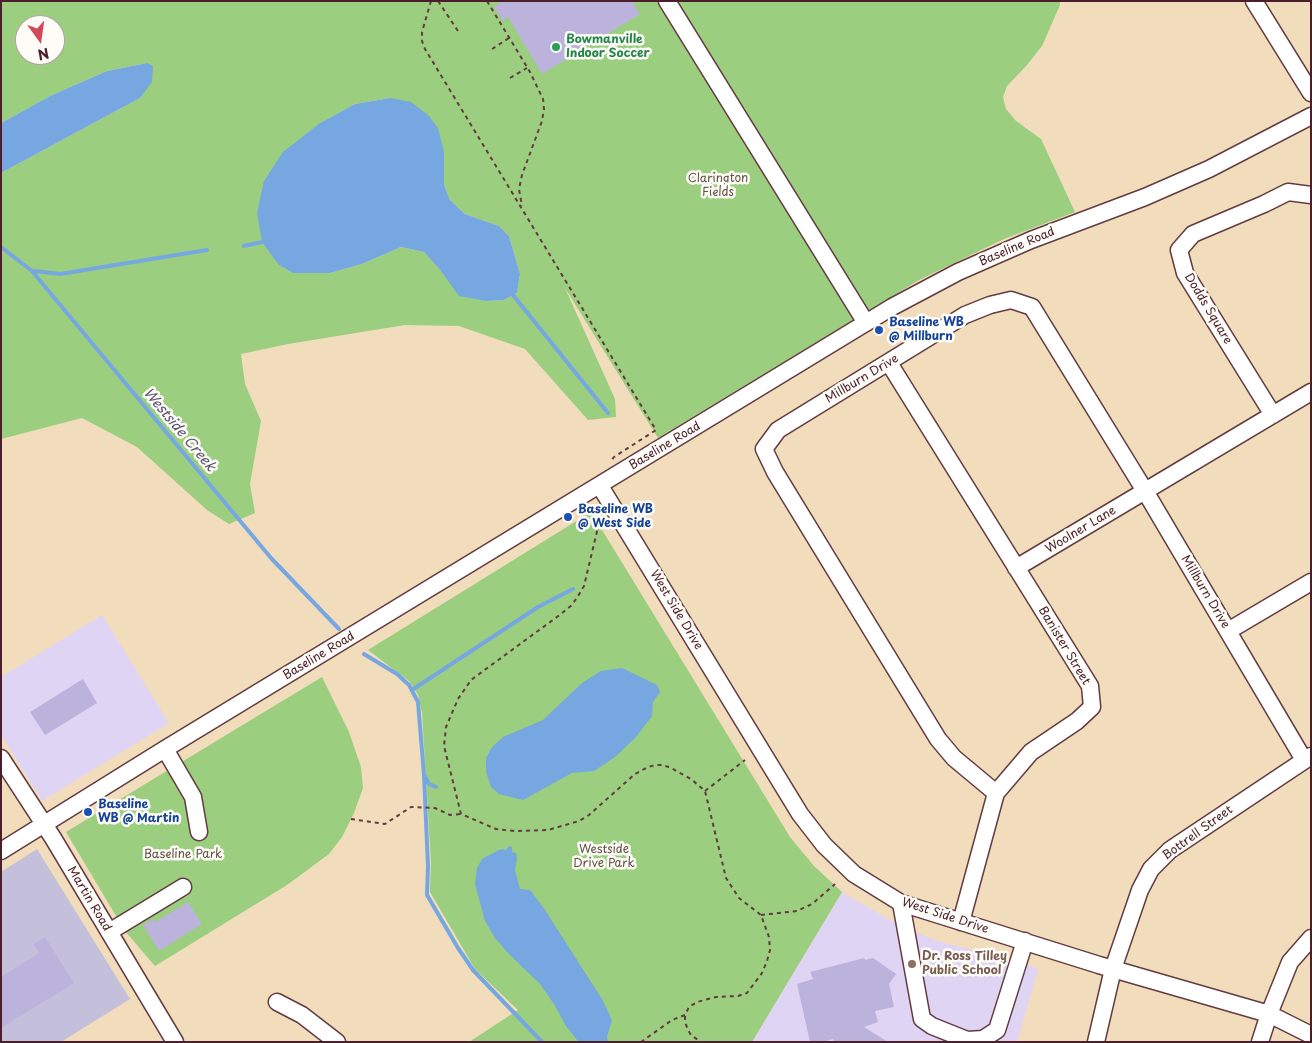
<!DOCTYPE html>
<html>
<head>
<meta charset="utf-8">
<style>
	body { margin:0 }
	#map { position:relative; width:1312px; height:1043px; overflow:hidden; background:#f1dcbb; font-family:"Playpen Sans",sans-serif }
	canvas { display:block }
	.frame { position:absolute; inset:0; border:2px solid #4a1f2b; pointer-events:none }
	.north { position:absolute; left:15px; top:15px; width:50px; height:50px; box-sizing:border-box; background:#fdfcf7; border:1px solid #b5a4a5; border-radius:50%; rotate:166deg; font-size:14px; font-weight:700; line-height:20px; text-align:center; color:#4a1f2b }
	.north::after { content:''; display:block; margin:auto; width:18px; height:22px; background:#d1495b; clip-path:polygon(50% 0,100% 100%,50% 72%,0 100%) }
</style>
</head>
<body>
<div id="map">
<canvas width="1312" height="1043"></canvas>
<div class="frame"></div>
<div class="north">N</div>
</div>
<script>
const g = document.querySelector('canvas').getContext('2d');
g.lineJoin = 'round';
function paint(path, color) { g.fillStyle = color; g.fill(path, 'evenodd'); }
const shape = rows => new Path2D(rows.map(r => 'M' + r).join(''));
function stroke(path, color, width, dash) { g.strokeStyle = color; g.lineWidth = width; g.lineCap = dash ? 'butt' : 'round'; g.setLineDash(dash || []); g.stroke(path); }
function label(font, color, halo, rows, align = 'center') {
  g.font = font + ' "Playpen Sans",sans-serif'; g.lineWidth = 5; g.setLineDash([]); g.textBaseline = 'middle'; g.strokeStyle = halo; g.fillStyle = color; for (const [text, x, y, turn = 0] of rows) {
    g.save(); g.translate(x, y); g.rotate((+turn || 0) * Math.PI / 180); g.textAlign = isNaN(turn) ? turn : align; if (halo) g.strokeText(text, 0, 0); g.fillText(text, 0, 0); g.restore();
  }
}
paint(shape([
	[102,615,169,723,42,801,1,735,1,677],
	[842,892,895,923,937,941,1013,960,1038,969,1017,1042,752,1042]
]), '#e0d4f4');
paint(shape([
	[37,849,130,999,61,1042,1,1042,1,872]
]), '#c4c0db');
paint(shape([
	[1,1,1060,1,1060,5,1042,46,1027,65,1007,86,1003,97,1006,109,1016,121,1041,139,1075,212,1004,239,919,280,658,438,565,288,615,399,616,417,588,420,525,349,459,326,405,325,288,344,241,354,245,384,261,421,250,484,255,513,229,524,207,510,137,447,82,418,1,439,1,173,140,98,147,63,107,71,52,95,1,123],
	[25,25,55,25,55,55,25,55],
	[390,98,444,152,444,185,450,200,465,214,499,226,509,236,520,274,517,293,504,300,486,301,441,271,424,252,401,247,362,264,330,273,320,123,355,104],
	[591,512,790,837,814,866,842,892,752,1042,469,1042,518,1010,475,969,430,892,431,862,422,713,418,695,409,681,368,650],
	[322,677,349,732,361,767,363,788,354,813,342,837,329,854,287,885,155,966,125,931,66,832]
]), '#9bce7f');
paint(shape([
	[147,63,153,66,152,82,140,98,1,173,1,123,52,95,107,71],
	[390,98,411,102,428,115,438,128,444,152,444,185,450,200,465,214,499,226,509,236,520,274,517,293,504,300,486,301,459,296,441,271,424,252,401,247,362,264,330,273,293,273,278,264,262,242,257,213,264,181,283,152,320,123,355,104],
	[622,668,657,685,660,692,653,702,652,716,636,737,615,757,594,771,572,773,523,800,499,794,491,787,486,772,486,758,492,747,503,737,543,720,582,683,601,671],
	[509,846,512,847,512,852,516,853,517,859,515,870,520,889,530,890,543,907,602,999,612,1020,607,1037,608,1042,580,1042,577,1040,566,1026,554,1004,540,984,508,953,495,938,485,921,475,884,477,868,482,859,501,849,506,850]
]), '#77a7e1');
stroke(shape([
	[244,246,262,242],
	[1,247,32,271,271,558,339,629],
	[34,271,60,274,207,250],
	[513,295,608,413],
	[364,654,397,674,409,685,418,702,424,775,429,784,436,787],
	[412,690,538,607,573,589],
	[424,775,428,866,427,895,458,948,473,970,542,1042]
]), '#77a7e1', 4);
paint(shape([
	[503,1,632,1,640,14,542,74,508,17,503,21,494,7],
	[83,679,97,703,45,735,30,712],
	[188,902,202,924,159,951,143,925,153,919,155,922],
	[45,937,74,983,1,1028,1,977,39,953,34,944],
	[864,958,865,960,873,958,896,974,889,984,894,1007,875,1011,878,1022,864,1027,888,1042,834,1042,833,1039,823,1042,810,1042,797,984,813,979,810,972]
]), '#bcb3dd');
const minor = shape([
	[667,1,866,323],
	[1254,1,1311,93],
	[889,363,1090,686,1092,707,1077,721,1031,752,996,793,961,922],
	[1273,415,1185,273,1179,250,1193,234,1264,204,1288,192,1311,195],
	[600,486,800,814,824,845,854,874,901,903,1099,965,1269,1014,1311,1035],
	[1016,568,1311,392],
	[1228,631,1311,582],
	[165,749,193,797,199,832],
	[1,758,53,838,175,1042],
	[996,793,954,758,938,739,775,472,764,449,778,430,965,315,990,305,1011,300,1032,307,1145,491,1304,760],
	[1,851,165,749,892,307,958,272,1031,240,1145,197,1209,169,1311,116],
	[901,903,922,1019,932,1026,967,1040,983,1039,997,1030,1025,941],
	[109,932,183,887],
	[277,1002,302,1015,337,1042],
	[1096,1042,1113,969,1140,890,1151,869,1170,850,1311,756],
	[1260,1042,1269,1014,1290,962,1311,938]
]);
stroke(minor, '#633b41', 19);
stroke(shape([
	[431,1,422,32,422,41,425,49,656,430,614,457,611,461],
	[438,1,458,31],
	[487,1,530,72,543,99,544,109,542,121,522,175,519,189,522,206],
	[492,49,509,38],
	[510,78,527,68],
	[599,523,584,586,578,596,572,605,561,614,471,680,458,699,446,727,444,746,461,814,496,829,514,831,548,830,579,821,589,815,635,774,648,767,656,765,663,765,671,768,691,779,705,791,726,878,739,898,761,915,769,937,770,950,767,961,762,973,747,993,738,996,716,997,697,1002,689,1007,685,1015,672,1020,641,1042],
	[705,791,745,760],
	[351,819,385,824,411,807,435,808,450,815,461,814],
	[761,915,797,911,812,904,835,884],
	[685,1016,685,1022,688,1030,691,1035,701,1042]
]), '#633b41', 2, [4, 4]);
stroke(minor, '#fff', 16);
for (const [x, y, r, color] of [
	[556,47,5,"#2e9e5b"],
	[879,330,5,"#1a4fb4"],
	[568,517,5,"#1a4fb4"],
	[88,812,5,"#1a4fb4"],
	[912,964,5,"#8d6e63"]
]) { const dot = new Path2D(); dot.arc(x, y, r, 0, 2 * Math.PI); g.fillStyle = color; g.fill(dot); stroke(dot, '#fdfcf7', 2); }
label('bold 12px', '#27864d', '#fdfcf7', [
	["Bowmanville",566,40],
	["Indoor Soccer",566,54]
], 'left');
label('12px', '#625444', '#fdfcf7', [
	["Clarington",718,179],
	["Fields",718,193],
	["Westside",604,850],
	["Drive Park",604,864],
	["Baseline Park",183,855]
]);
label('12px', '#4a1f2b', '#fdfcf7', [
	["Baseline Road",1017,247,-23],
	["Dodds Square",1208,309,59],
	["Millburn Drive",862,379,-31],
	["Baseline Road",665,446,-31],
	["Woolner Lane",1081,530,-31],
	["Millburn Drive",1205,592,59],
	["West Side Drive",676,610,59],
	["Banister Street",1064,646,59],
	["Baseline Road",319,656,-31],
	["Bottrell Street",1198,833,-36],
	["Martin Road",89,899,59],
	["West Side Drive",945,916,18]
]);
label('bold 12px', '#164399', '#fdfcf7', [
	["Baseline WB",889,323],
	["@ Millburn",889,337],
	["Baseline WB",578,510],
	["@ West Side",578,524],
	["Baseline",98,805],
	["WB @ Martin",98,819]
], 'left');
label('bold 12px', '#785e54', '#fdfcf7', [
	["Dr. Ross Tilley",922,957],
	["Public School",922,971]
], 'left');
label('italic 14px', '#5c5574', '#fdfcf7', [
	["Westside Creek",179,430,50]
]);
</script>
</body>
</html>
